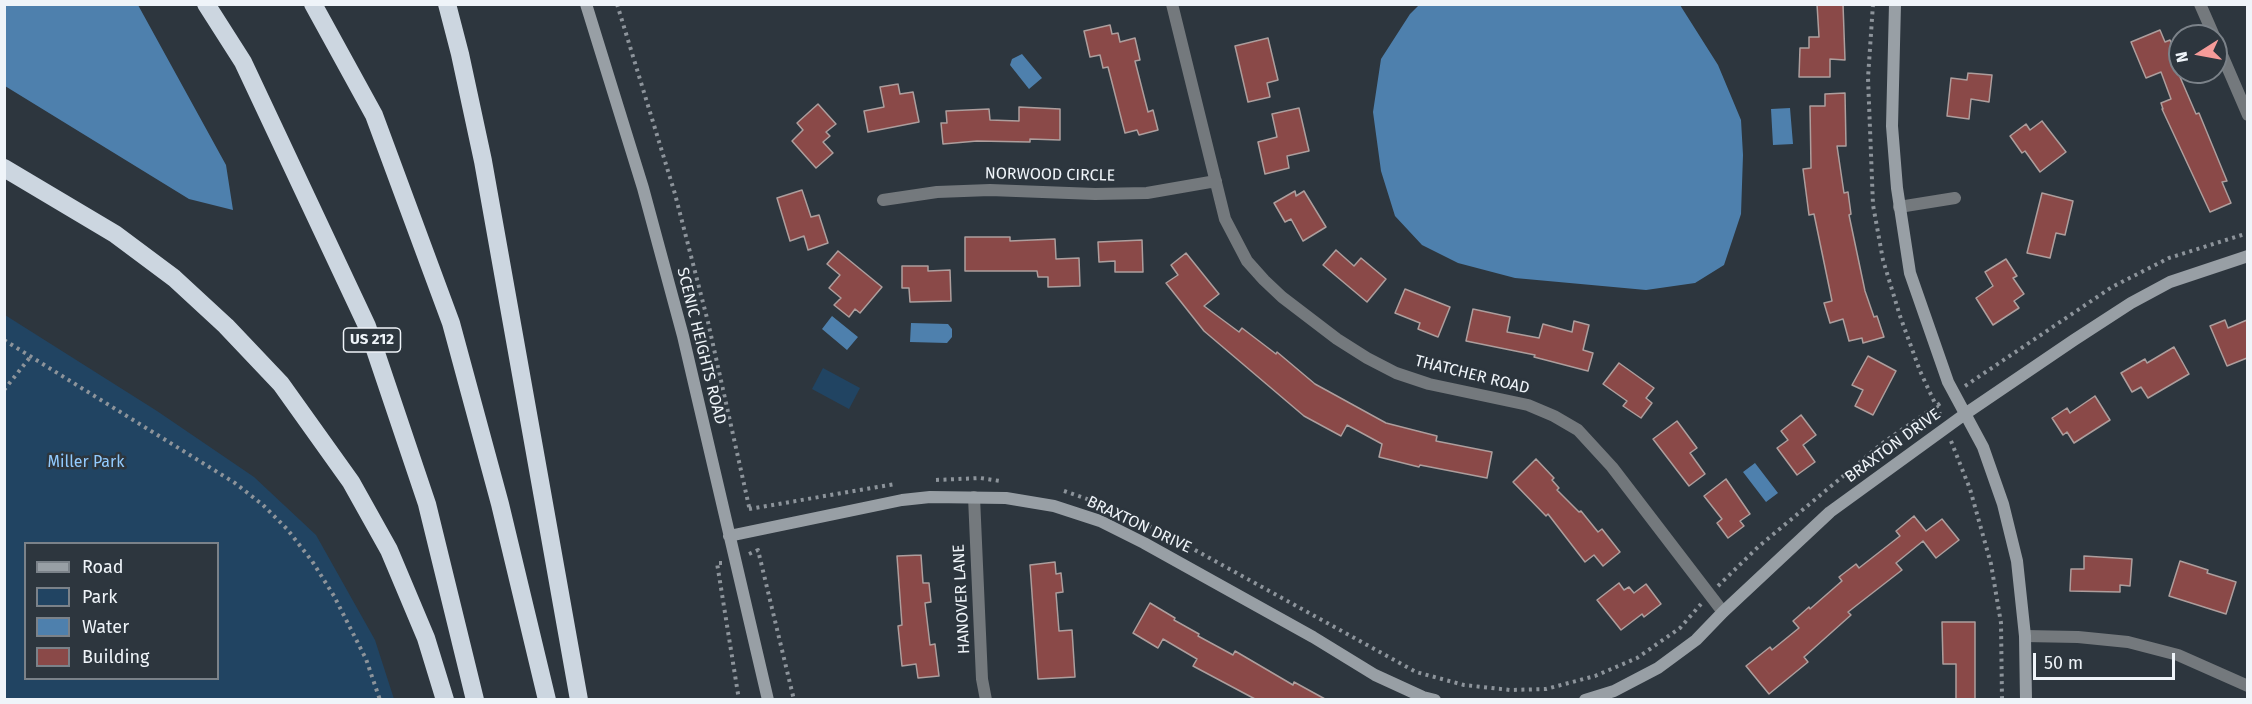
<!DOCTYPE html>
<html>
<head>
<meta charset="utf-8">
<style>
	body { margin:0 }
	#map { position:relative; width:2252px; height:704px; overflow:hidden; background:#2d363e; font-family:"Fira Sans",sans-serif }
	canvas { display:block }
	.frame { position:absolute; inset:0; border:6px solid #eff4f9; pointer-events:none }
	.legend { position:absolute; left:24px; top:542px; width:195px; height:138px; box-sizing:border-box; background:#2d363e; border:2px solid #7b8289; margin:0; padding:8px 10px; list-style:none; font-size:18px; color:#eff4f9 }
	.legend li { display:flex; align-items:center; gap:12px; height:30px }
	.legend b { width:30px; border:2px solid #7b8289 }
	.north { position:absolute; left:2168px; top:24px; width:60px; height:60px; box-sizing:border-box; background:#2d363e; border:2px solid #7b8289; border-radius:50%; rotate:259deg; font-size:16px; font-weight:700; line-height:24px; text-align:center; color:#eff4f9 }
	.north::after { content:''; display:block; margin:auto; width:21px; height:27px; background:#f59b99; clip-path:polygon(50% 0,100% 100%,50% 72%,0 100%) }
	.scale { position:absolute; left:2033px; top:653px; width:142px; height:27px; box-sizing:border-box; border:3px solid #eff4f9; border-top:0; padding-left:8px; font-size:18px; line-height:21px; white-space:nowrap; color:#eff4f9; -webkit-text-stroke:4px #2d363e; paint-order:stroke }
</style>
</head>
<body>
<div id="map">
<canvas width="2252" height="704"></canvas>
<div class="frame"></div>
<ul class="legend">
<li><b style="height:8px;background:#989fa5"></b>Road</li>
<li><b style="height:16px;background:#214462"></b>Park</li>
<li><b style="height:16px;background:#4e80ad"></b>Water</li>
<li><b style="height:16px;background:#8a4948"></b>Building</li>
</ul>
<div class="north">N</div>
<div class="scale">50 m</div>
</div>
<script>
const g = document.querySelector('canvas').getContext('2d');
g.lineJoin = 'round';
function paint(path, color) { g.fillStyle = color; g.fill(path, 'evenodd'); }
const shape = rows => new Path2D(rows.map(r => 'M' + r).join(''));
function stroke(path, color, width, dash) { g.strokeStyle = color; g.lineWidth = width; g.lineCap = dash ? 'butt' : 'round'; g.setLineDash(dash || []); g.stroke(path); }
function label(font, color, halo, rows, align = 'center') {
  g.font = font + ' "Fira Sans",sans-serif'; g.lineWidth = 5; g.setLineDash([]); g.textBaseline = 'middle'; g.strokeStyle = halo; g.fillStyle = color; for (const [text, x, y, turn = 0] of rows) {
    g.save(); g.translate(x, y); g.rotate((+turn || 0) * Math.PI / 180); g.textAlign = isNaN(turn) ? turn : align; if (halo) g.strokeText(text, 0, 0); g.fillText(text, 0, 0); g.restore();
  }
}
paint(shape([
	[5,315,157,411,254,477,316,535,375,640,394,699,5,699],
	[26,544,218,544,218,678,26,678],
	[823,368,860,388,849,409,812,389]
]), '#214462');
paint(shape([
	[1420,4,1680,5,1718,65,1741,120,1743,155,1741,214,1724,265,1695,283,1646,290,1515,278,1458,263,1422,245,1395,216,1381,171,1373,112,1381,59,1410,14],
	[4,5,138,5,226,165,233,210,189,199,5,86],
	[1022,54,1042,78,1029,89,1010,65,1012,59],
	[1790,108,1793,144,1773,145,1771,109],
	[832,316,858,337,847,350,822,329],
	[911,323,948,324,952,329,952,337,947,343,910,342],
	[1755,463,1778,493,1766,502,1743,472]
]), '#4e80ad');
const building = shape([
	[1817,4,1843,4,1845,60,1830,59,1830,77,1799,77,1800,48,1809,48,1809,37,1819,37,1817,4],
	[1110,25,1112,34,1118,33,1120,42,1135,38,1140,60,1135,61,1148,112,1153,110,1158,130,1139,135,1137,130,1125,133,1108,67,1103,68,1100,55,1090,57,1084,31,1110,25],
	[2160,30,2165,42,2170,40,2180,63,2180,77,2196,114,2199,113,2227,181,2222,182,2231,203,2210,212,2162,109,2163,109,2161,103,2171,99,2161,72,2146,78,2131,42,2160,30],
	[1268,38,1278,80,1267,83,1270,97,1248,102,1235,46,1268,38],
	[1968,73,1992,75,1989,102,1971,99,1969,119,1947,116,1951,78,1967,80,1968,73],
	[898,84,900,94,913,92,919,122,868,132,864,111,884,107,880,87,898,84],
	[1845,93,1846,146,1837,146,1844,193,1848,192,1851,214,1849,215,1865,291,1874,317,1877,316,1884,337,1863,343,1862,338,1849,341,1843,319,1830,323,1824,303,1832,301,1814,214,1809,215,1803,169,1811,168,1810,106,1825,106,1825,94,1845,93],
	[818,104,836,124,826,132,830,136,823,142,833,153,816,168,792,141,803,130,797,123,818,104],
	[1019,107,1060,109,1060,140,1030,139,1030,142,977,141,943,144,941,123,947,123,946,111,989,109,990,120,1019,121,1019,107],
	[1299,108,1309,151,1287,156,1289,168,1265,174,1258,142,1277,137,1272,114,1299,108],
	[2042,121,2066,152,2040,172,2025,151,2022,153,2010,136,2026,124,2030,130,2042,121],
	[802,190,811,217,819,215,828,243,808,250,804,236,790,241,777,198,802,190],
	[1295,191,1296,196,1304,191,1326,227,1303,241,1291,219,1285,222,1274,203,1295,191],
	[2042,193,2073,201,2065,235,2056,233,2050,258,2027,253,2042,193],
	[965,237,1010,237,1010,241,1055,239,1056,259,1079,258,1080,286,1048,287,1048,277,1038,277,1037,271,965,271,965,237],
	[1142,240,1143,272,1115,272,1115,261,1099,262,1098,242,1142,240],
	[1336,250,1354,266,1361,258,1386,279,1367,302,1323,265,1336,250],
	[838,251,882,287,860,313,855,309,849,317,834,305,841,298,829,288,840,275,827,264,838,251],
	[1186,253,1219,294,1204,306,1239,332,1242,328,1276,354,1277,352,1315,384,1386,423,1437,436,1436,441,1492,452,1487,478,1420,465,1419,467,1379,457,1382,444,1347,425,1341,436,1304,416,1204,331,1166,283,1178,275,1171,265,1186,253],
	[2006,259,2017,276,2013,278,2024,294,2014,301,2019,308,1993,325,1976,298,1993,286,1985,272,2006,259],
	[902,266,928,266,928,271,950,270,951,301,910,302,909,288,902,288,902,266],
	[1405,289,1450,307,1438,337,1418,329,1420,323,1395,313,1405,289],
	[1473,309,1510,317,1507,332,1539,338,1543,324,1572,332,1574,321,1589,325,1583,350,1593,353,1588,371,1534,357,1535,355,1466,341,1473,309],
	[2225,320,2228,328,2247,320,2247,358,2227,366,2210,326,2225,320],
	[2174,347,2189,374,2148,398,2141,387,2132,392,2121,373,2145,359,2147,363,2174,347],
	[1868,356,1896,371,1873,415,1855,406,1863,390,1852,385,1868,356],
	[1619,363,1654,388,1646,398,1652,403,1641,418,1623,406,1627,401,1603,384,1619,363],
	[2095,396,2110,420,2074,443,2067,432,2063,435,2052,418,2067,408,2070,413,2095,396],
	[1801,415,1816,435,1803,445,1815,462,1797,475,1777,448,1788,440,1781,431,1801,415],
	[1677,421,1697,448,1690,453,1705,474,1689,486,1653,439,1677,421],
	[1536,459,1554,478,1552,480,1559,488,1557,490,1579,512,1581,511,1598,532,1602,529,1620,552,1603,566,1594,555,1585,562,1548,514,1546,516,1513,482,1536,459],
	[1726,479,1750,514,1740,521,1744,526,1728,538,1717,523,1722,519,1704,496,1726,479],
	[1914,516,1926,531,1942,519,1959,540,1936,558,1923,541,1896,563,1902,570,1848,612,1851,615,1804,657,1808,662,1769,694,1746,666,1770,647,1772,650,1799,628,1793,621,1809,607,1810,609,1842,581,1839,577,1856,564,1859,568,1900,536,1896,531,1914,516],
	[921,555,923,583,929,583,931,602,925,603,930,645,935,644,939,676,918,678,916,664,902,666,898,626,902,625,897,556,921,555],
	[2084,556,2132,559,2130,586,2120,585,2120,592,2070,591,2071,569,2084,569,2084,556],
	[2180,561,2208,570,2207,573,2236,582,2226,614,2169,596,2180,561],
	[1055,562,1056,574,1061,573,1063,592,1056,593,1059,631,1072,630,1075,677,1038,679,1030,565,1055,562],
	[1619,583,1624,590,1629,587,1634,593,1646,584,1661,604,1644,617,1642,614,1621,630,1597,600,1619,583],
	[1150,603,1175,618,1174,620,1199,634,1198,636,1233,655,1235,651,1293,685,1294,682,1325,699,1255,699,1193,666,1197,659,1163,639,1158,648,1133,633,1150,603],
	[1942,622,1975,622,1975,699,1956,699,1956,664,1943,664,1942,622]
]);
paint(building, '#8a4948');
stroke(building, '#ad9e9d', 1.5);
stroke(shape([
	[617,4,675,194,708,322,750,511],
	[1873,4,1868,78,1873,205,1883,260,1900,316,1920,371,1940,414],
	[4,340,235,483,263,505,287,529,312,561,334,596,366,659,380,700],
	[1965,386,2112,287,2169,258,2248,233],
	[4,390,31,356],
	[1951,441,1970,489,1991,564,2001,623,2002,700],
	[936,480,980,478,1000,481],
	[1064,491,1096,502],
	[749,509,895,484],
	[1128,516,1166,534,1416,672,1464,685,1510,690,1546,689,1595,676,1637,658,1680,628,1701,604],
	[749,554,758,550,794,700],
	[722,563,717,563,739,700],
	[1718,586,1758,547,1884,442,1942,402]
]), '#8d949b', 4, [3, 4.5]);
stroke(shape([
	[1172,4,1225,219,1247,261,1264,280,1282,297,1337,339,1367,358,1396,373,1429,384,1528,405,1554,416,1578,430,1612,467,1723,612],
	[2200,4,2214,36],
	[2216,41,2248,115],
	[883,200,937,192,990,190,1095,194,1147,193,1216,181],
	[1899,207,1955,198],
	[974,497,982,679,986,700],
	[2025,636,2078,637,2128,642,2178,655,2248,686]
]), '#74797d', 12);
stroke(shape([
	[586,4,643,188,683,336,768,700],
	[1895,4,1892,126,1897,188,1910,273,1948,382,1983,447,2003,504,2017,561,2025,636,2026,700],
	[729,536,902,500,930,497,1006,498,1054,506,1100,521,1144,543,1313,637,1375,675,1423,697,1435,700],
	[1585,700,1614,691,1658,668,1696,640,1723,612,1830,512,1965,414,2074,340,2131,303,2170,282,2248,256]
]), '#989fa5', 12);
stroke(shape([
	[206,4,243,62,367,326,427,504,475,700],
	[313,4,374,115,451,323,500,504,547,700],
	[447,4,460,54,483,161,579,700],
	[4,168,115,234,174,278,226,326,281,384,351,482,389,550,426,638,445,700]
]), '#ccd6e0', 18);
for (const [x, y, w] of [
	[372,340,57]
]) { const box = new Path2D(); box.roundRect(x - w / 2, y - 12, w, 24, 4.5); g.fillStyle = '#2d363e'; g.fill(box); stroke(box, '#eff4f9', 1.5); }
label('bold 15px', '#eff4f9', null, [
	["US 212",372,340]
]);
label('16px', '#eff4f9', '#2d363e', [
	["NORWOOD CIRCLE",1050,175,1],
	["SCENIC HEIGHTS ROAD",701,346,76],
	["THATCHER ROAD",1472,375,14],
	["BRAXTON DRIVE",1893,446,-36],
	["BRAXTON DRIVE",1139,525,25],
	["HANOVER LANE",962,599,-93]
]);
label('16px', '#92cbff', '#2d363e', [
	["Miller Park",86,463]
]);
</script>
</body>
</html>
